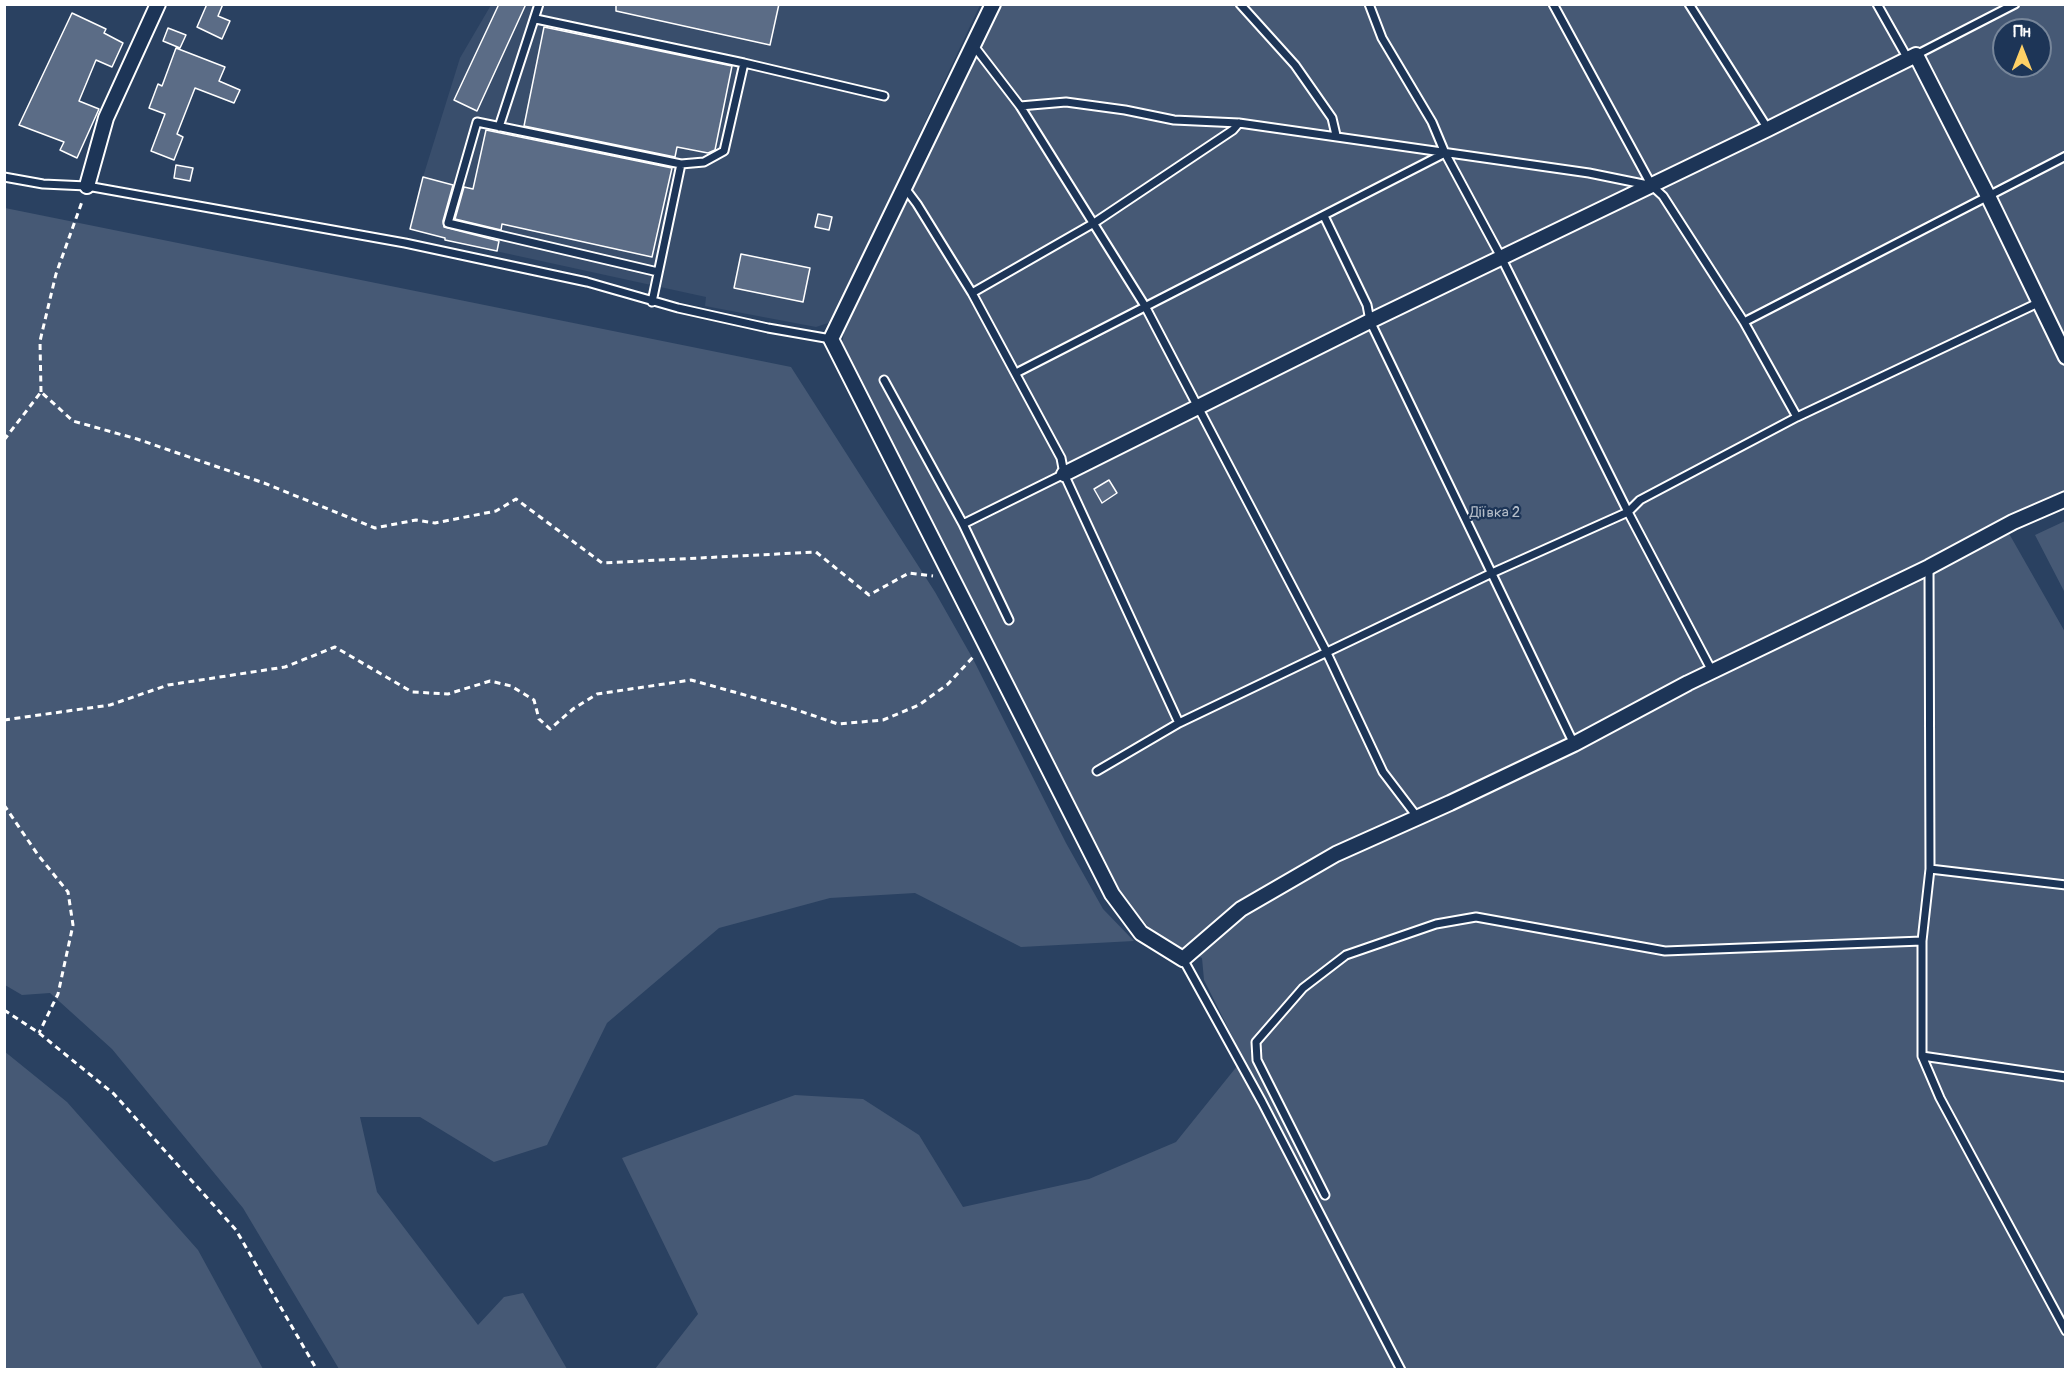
<!DOCTYPE html>
<html>
<head>
<meta charset="utf-8">
<style>
	body { margin:0 }
	#map { position:relative; width:2070px; height:1374px; overflow:hidden; background:#2a4161; font-family:Pangolin,sans-serif }
	canvas { display:block }
	.frame { position:absolute; inset:0; border:6px solid #fff; pointer-events:none }
	.north { position:absolute; left:1992px; top:18px; width:60px; height:60px; box-sizing:border-box; background:#1d3557; border:2px solid #77869a; border-radius:50%; rotate:0deg; font-size:16px; font-weight:700; line-height:24px; text-align:center; color:#fff }
	.north::after { content:''; display:block; margin:auto; width:21px; height:27px; background:#ffd166; clip-path:polygon(50% 0,100% 100%,50% 72%,0 100%) }
</style>
</head>
<body>
<div id="map">
<canvas width="2070" height="1374"></canvas>
<div class="frame"></div>
<div class="north">Пн</div>
</div>
<script>
const g = document.querySelector('canvas').getContext('2d');
g.lineJoin = 'round';
function paint(path, color) { g.fillStyle = color; g.fill(path, 'evenodd'); }
const shape = rows => new Path2D(rows.map(r => 'M' + r).join(''));
function stroke(path, color, width, dash) { g.strokeStyle = color; g.lineWidth = width; g.lineCap = dash ? 'butt' : 'round'; g.setLineDash(dash || []); g.stroke(path); }
function label(font, color, halo, rows, align = 'center') {
  g.font = font + ' Pangolin,sans-serif'; g.lineWidth = 4.5; g.setLineDash([]); g.textBaseline = 'middle'; g.strokeStyle = halo; g.fillStyle = color; for (const [text, x, y, turn = 0] of rows) {
    g.save(); g.translate(x, y); g.rotate((+turn || 0) * Math.PI / 180); g.textAlign = isNaN(turn) ? turn : align; if (halo) g.strokeText(text, 0, 0); g.fillText(text, 0, 0); g.restore();
  }
}
paint(shape([
	[491,5,980,5,831,322,816,327,705,306,706,297,445,240,439,237,410,229,423,177,460,58]
]), '#394e6c');
paint(shape([
	[997,5,2065,5,2065,493,2003,523,2065,632,2065,1369,1405,1369,1238,1048,1204,980,1202,958,1157,937,1119,892,841,350,847,314],
	[2004,30,2040,30,2040,66,2004,66],
	[5,208,791,367,935,592,973,659,1066,843,1103,909,1134,941,1021,947,915,893,830,898,719,928,607,1023,547,1145,494,1162,420,1117,360,1117,377,1192,478,1325,504,1297,523,1293,567,1369,339,1369,243,1208,112,1049,50,993,22,995,5,985],
	[2065,521,2065,593,2035,535],
	[4,1051,67,1102,198,1250,263,1369,5,1369],
	[1238,1065,1395,1369,655,1369,698,1314,622,1158,795,1095,863,1099,919,1135,963,1207,1089,1179,1176,1142]
]), '#465975');
const building = shape([
	[207,4,223,4,218,16,230,21,222,39,197,27,207,4],
	[499,4,526,4,477,111,454,100,499,4],
	[616,4,779,4,770,45,616,11,616,4],
	[72,13,106,29,104,33,123,43,112,67,96,60,79,101,99,109,77,158,60,150,64,142,19,125,72,13],
	[544,27,732,66,715,150,708,153,677,147,675,157,524,126,544,27],
	[168,28,186,35,180,48,163,41,168,28],
	[176,48,225,67,219,81,240,90,234,103,195,88,177,134,183,137,174,160,151,151,165,114,149,108,158,84,162,86,176,48],
	[486,130,672,168,652,257,502,224,501,230,455,219,464,187,473,189,486,130],
	[176,165,193,168,190,181,174,178,176,165],
	[423,177,453,185,443,221,444,227,499,241,497,251,445,240,445,238,410,229,423,177],
	[818,214,832,217,829,230,815,227,818,214],
	[741,254,810,268,803,302,734,288,741,254],
	[1109,480,1117,493,1102,503,1094,489,1109,480]
]);
paint(building, '#5b6c86');
stroke(building, '#fff', 1.5);
const lane = shape([
	[1240,4,1295,65,1332,118,1336,135],
	[1369,4,1382,38,1432,122,1445,153,1501,257,1628,512,1712,671],
	[1553,4,1652,186,1663,196,1744,322,1797,417],
	[1689,4,1768,129],
	[1877,4,1908,59],
	[536,19,744,63,884,96],
	[974,46,1020,106,1145,306,1326,651,1383,772,1418,818],
	[1916,55,2015,4],
	[1020,106,1066,102,1125,110,1174,120,1239,123,1589,173,1648,185],
	[499,127,539,4],
	[4,177,43,184,87,186,405,243,587,282,678,308,768,328,831,339],
	[905,188,917,204,972,293,1061,458,1064,474,1179,723],
	[1324,216,1367,305,1370,321,1574,744],
	[658,272,448,223,477,122,681,164,704,162,724,151,744,63],
	[972,293,1094,223,1233,130,1239,123],
	[652,302,681,164],
	[1744,322,2066,156],
	[1016,373,1445,153],
	[884,380,963,524,1009,620],
	[963,524,1064,474],
	[1929,567,1930,869,1922,941,1922,1056,1940,1098,2066,1331],
	[1097,771,1179,723,1492,573,1628,512,1640,500,1797,417,2040,302],
	[1930,869,2066,885],
	[1183,959,1262,1102,1401,1370],
	[1922,1056,2066,1077],
	[1325,1195,1257,1060,1256,1042,1303,988,1346,955,1436,924,1476,917,1665,951,1922,941]
]);
const street = shape([
	[993,4,831,339,1112,894,1141,933,1183,959,1241,909,1336,854,1450,803,1574,744,1688,683,1929,567,2013,522,2066,499],
	[87,186,106,118,158,4],
	[1064,474,1370,321,1768,129,1916,55,1988,196,2066,357]
]);
stroke(lane, '#fff', 11);
stroke(street, '#fff', 18);
stroke(shape([
	[41,392,40,341,56,274,83,199],
	[4,440,41,392,73,421,137,439,264,483,375,528,416,520,435,523,496,511,516,499,602,563,816,552,869,595,909,573,933,576],
	[4,720,110,705,168,685,285,667,335,647,412,692,448,694,490,681,511,686,534,700,539,719,550,729,573,709,597,694,691,680,788,707,838,724,883,720,919,705,948,684,974,656],
	[4,805,38,855,68,892,73,925,58,994,39,1033],
	[4,1010,39,1033,114,1094,236,1230,317,1370]
]), '#fff', 3, [6, 4.5]);
stroke(lane, '#1d3557', 7);
stroke(street, '#1d3557', 14);
label('15px', '#b5bdc8', '#1d3557', [
	["Діївка 2",1495,513]
]);
</script>
</body>
</html>
